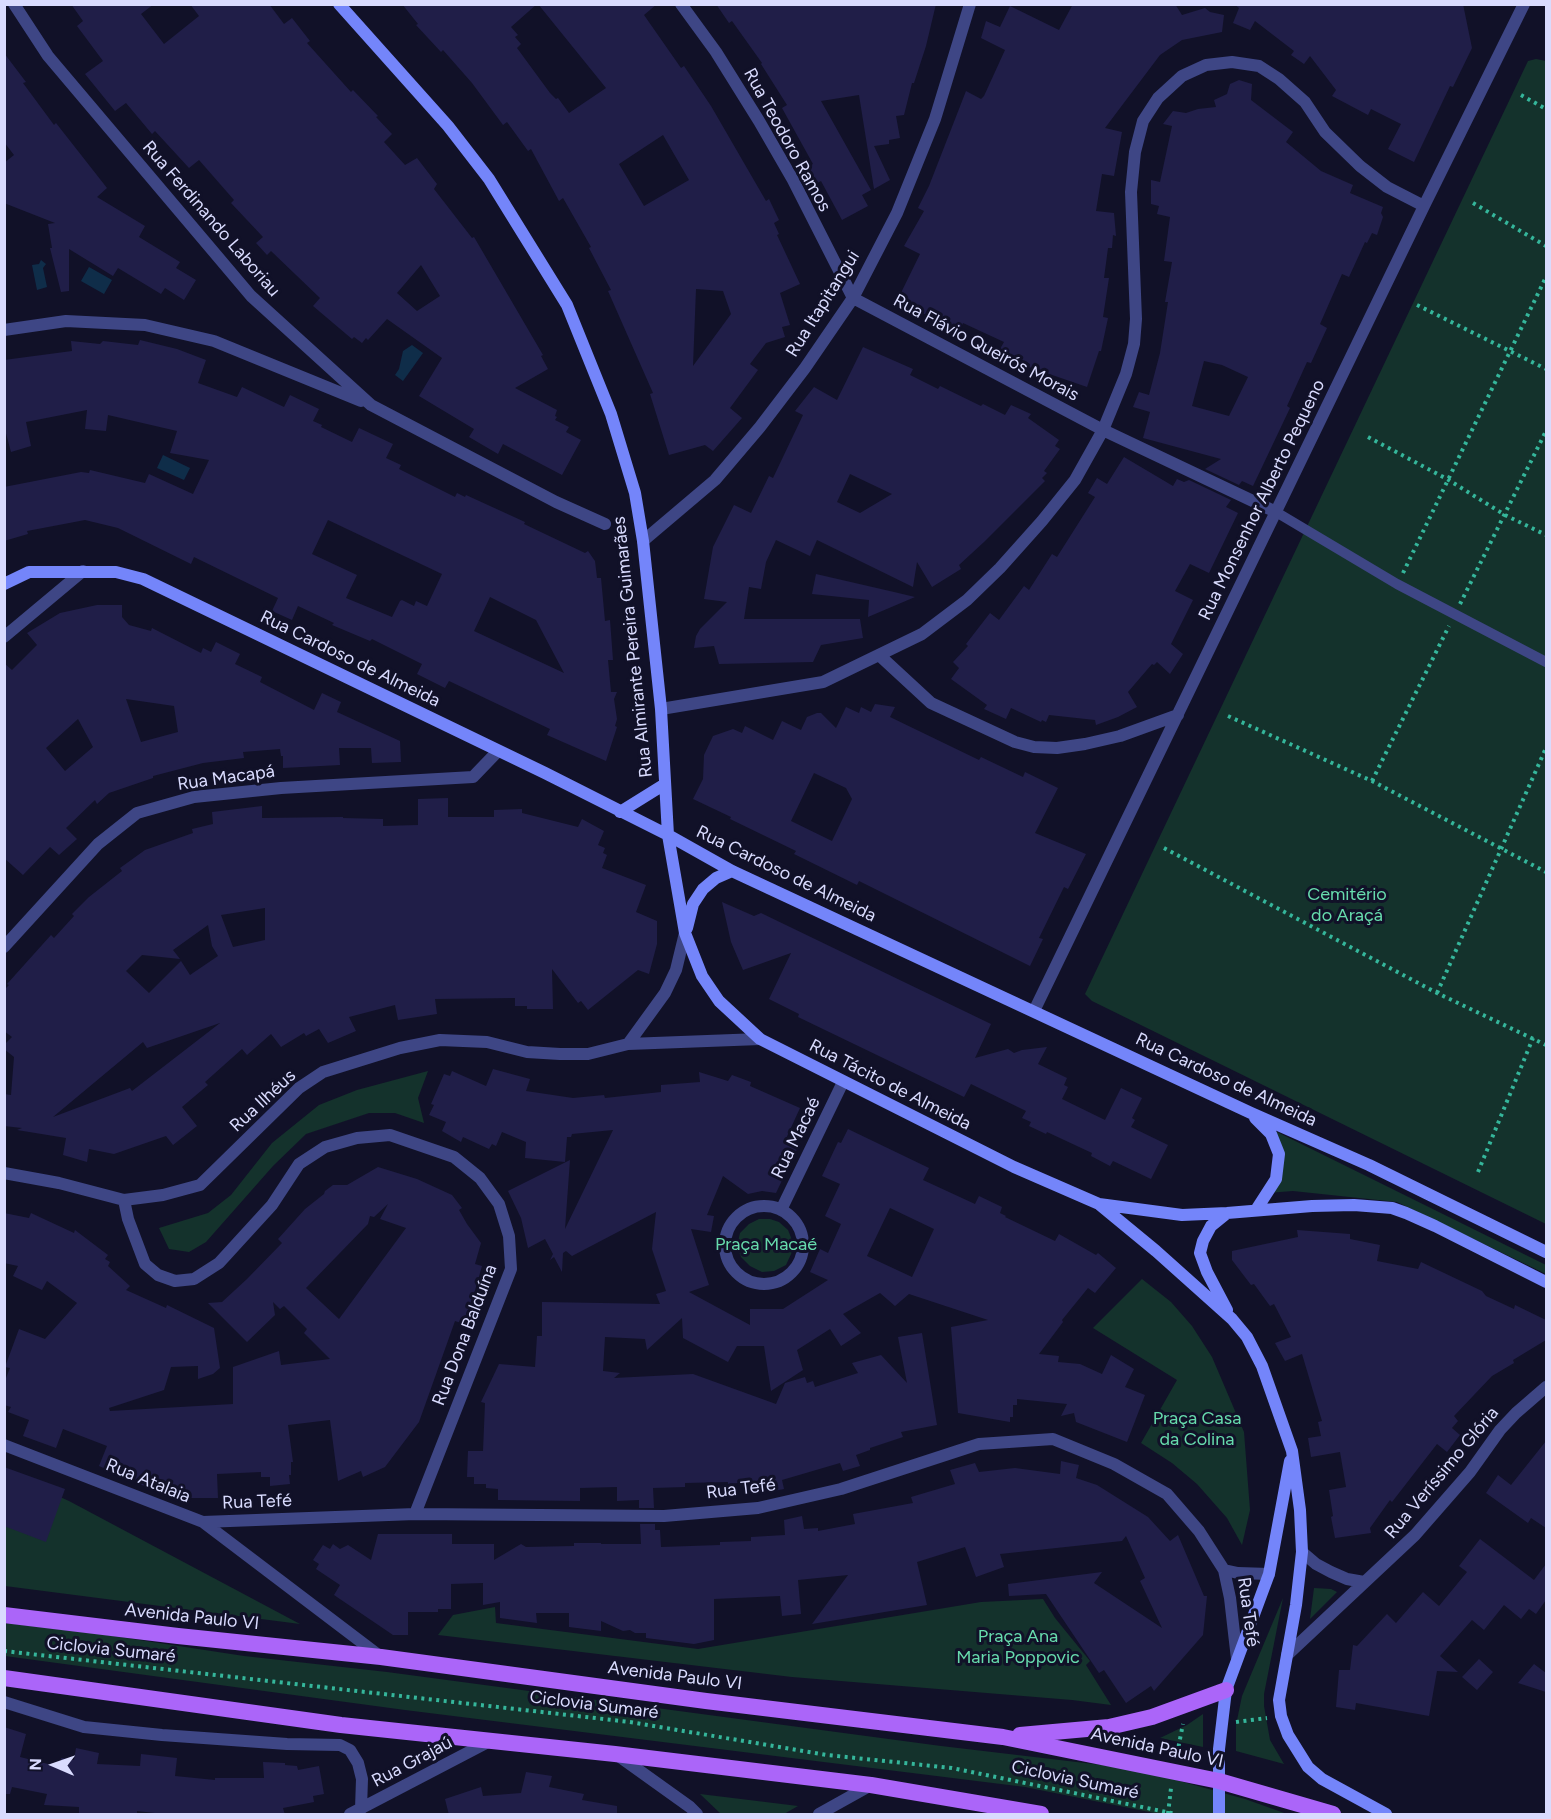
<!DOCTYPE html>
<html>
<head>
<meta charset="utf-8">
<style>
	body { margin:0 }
	#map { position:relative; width:1551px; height:1819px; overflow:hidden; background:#111128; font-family:Figtree,sans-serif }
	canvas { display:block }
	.frame { position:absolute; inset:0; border:6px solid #d9dbfe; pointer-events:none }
	.north { position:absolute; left:24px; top:1735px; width:60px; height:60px; -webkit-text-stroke:4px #111128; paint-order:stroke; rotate:272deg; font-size:16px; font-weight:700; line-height:24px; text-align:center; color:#d9dbfe }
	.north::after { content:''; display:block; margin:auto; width:21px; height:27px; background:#d9dbfe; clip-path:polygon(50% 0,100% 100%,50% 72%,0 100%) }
</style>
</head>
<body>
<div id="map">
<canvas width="1551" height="1819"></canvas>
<div class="frame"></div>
<div class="north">N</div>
</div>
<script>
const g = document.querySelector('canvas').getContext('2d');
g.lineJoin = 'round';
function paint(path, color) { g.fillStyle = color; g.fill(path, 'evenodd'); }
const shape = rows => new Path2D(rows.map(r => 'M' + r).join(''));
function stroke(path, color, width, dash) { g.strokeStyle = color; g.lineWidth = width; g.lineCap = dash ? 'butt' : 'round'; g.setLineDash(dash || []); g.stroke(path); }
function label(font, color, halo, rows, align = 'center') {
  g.font = font + ' Figtree,sans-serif'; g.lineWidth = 6; g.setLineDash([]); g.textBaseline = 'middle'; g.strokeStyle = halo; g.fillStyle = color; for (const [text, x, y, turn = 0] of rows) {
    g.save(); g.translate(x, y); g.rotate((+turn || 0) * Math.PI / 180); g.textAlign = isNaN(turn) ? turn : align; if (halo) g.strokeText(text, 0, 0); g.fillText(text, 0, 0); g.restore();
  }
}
paint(shape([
	[1536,59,1546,61,1546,1224,1092,1001,1085,994,1528,61],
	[428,1071,418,1098,424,1123,395,1113,369,1113,306,1134,273,1166,206,1242,189,1252,169,1249,159,1228,208,1213,231,1195,272,1143,319,1105,357,1090],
	[1273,1130,1546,1265,1546,1274,1397,1202,1293,1191,1267,1193,1281,1175],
	[759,1219,770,1219,779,1222,788,1230,792,1240,792,1252,786,1265,774,1271,762,1272,750,1266,741,1257,737,1246,740,1233,749,1224],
	[1142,1279,1171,1302,1192,1326,1212,1357,1244,1432,1250,1510,1242,1545,1227,1518,1197,1484,1172,1463,1141,1443,1177,1380,1093,1328],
	[5,1472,69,1501,300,1624,5,1586],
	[1314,1588,1331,1589,1337,1592,1310,1619],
	[1283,1598,1264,1694,1264,1706,1270,1740,1284,1764,1236,1751,1236,1725,1242,1696],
	[1043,1599,1055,1618,1090,1661,1086,1665,1111,1705,1072,1700,792,1677,438,1635,453,1615,495,1607,496,1623,698,1649,981,1602],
	[5,1623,100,1634,244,1656,387,1672,941,1746,1136,1769,1245,1799,1287,1814,1159,1814,1025,1787,405,1710,5,1656],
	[1203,1714,1203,1747,1160,1738,1187,1725],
	[700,1794,798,1806,784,1814,721,1814]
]), '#14322c');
paint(shape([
	[41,260,46,264,43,268,47,287,37,290,32,265,39,264],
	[89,267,112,280,104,294,81,281],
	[412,345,423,353,403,381,395,375,399,369,403,351],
	[163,455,190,468,184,480,157,468]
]), '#0f2d49');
paint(shape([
	[71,4,154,4,141,14,164,44,199,16,190,4,269,4,284,24,292,18,310,41,307,43,351,92,353,90,378,116,376,117,392,134,384,142,405,165,417,158,437,184,434,189,472,238,474,237,491,266,543,355,541,356,548,369,515,388,557,410,555,416,557,417,555,420,569,427,566,432,581,440,562,475,503,444,498,454,469,437,474,429,419,396,442,358,387,319,368,340,366,338,362,343,354,337,352,339,313,306,320,298,271,251,267,255,256,243,263,237,231,203,234,200,199,160,189,168,155,131,152,134,126,103,115,111,85,74,103,61,77,26,83,21],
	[421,265,440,296,417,311,397,293],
	[402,4,537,4,511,27,518,35,515,37,521,44,517,48,550,93,556,99,558,98,569,113,606,88,538,4,657,4,644,15,681,68,684,66,711,106,766,201,769,199,779,220,774,223,779,234,777,235,800,284,780,293,790,325,782,327,785,337,766,343,750,364,758,370,730,408,742,418,713,451,705,445,669,455,650,394,653,393,608,291,611,290,589,248,591,247,563,198,559,201,531,149,528,151,507,122,503,125,472,83,443,50,441,52,416,25,418,24],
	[663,135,689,180,644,206,619,164],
	[696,289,723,291,731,314,693,366],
	[716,4,936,4,926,46,914,83,912,83,904,115,896,116,900,138,889,140,889,144,874,146,890,180,874,189,859,95,821,101,871,190,862,195,868,206,842,220,821,181,814,185,805,169,813,164,782,108,787,105,761,64,762,63,732,21,729,23],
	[1073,4,1175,4,1182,15,1205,8,1210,12,1224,15,1222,32,1182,40,1160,55,1105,128,1122,132,1114,176,1102,174,1096,211,1114,213,1116,236,1113,235,1112,248,1108,248,1104,278,1109,278,1103,317,1108,318,1101,351,1099,351,1087,387,1029,367,1030,364,1000,349,1004,342,963,323,958,335,939,326,941,322,897,301,920,254,904,246,924,211,918,208,929,186,966,91,981,99,984,96,1005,50,981,38,986,21,1000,27,1010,6,1059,30],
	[1234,4,1463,4,1472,48,1453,87,1450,86,1414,162,1388,149,1401,124,1371,109,1368,115,1332,96,1336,90,1310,56,1304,64,1291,55,1294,51,1255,21,1250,30,1233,23,1239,8],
	[4,53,26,82,23,83,54,125,56,123,107,188,97,197,145,226,139,237,180,262,176,268,196,280,184,300,165,288,161,294,118,268,113,276,69,249,69,291,61,292,50,248,52,248,48,224,55,223,4,203,4,163,14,155,4,142],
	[1239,80,1252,84,1251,100,1293,132,1286,142,1321,171,1353,185,1350,193,1383,207,1381,213,1383,217,1377,235,1372,233,1367,243,1365,242,1349,277,1342,274,1320,324,1327,328,1311,363,1307,362,1287,406,1290,408,1253,486,1242,481,1239,485,1205,469,1221,459,1143,438,1150,412,1133,407,1139,392,1149,395,1160,353,1168,302,1165,302,1172,262,1164,261,1170,217,1157,214,1159,206,1151,204,1151,180,1160,182,1172,126,1163,124,1173,111,1186,113,1198,109,1216,107,1214,100,1227,94,1230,84],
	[1204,361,1222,365,1248,377,1229,416,1192,406],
	[140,340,177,349,206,360,198,383,237,397,242,387,284,407,290,395,319,409,313,421,322,425,321,427,352,442,359,428,393,444,386,458,401,465,399,469,455,497,457,493,465,497,466,495,525,522,524,524,585,553,588,551,595,561,597,578,601,578,605,621,610,620,613,660,608,660,611,692,617,692,614,699,617,719,615,726,617,727,606,761,547,735,550,729,449,681,445,688,417,674,422,664,372,639,370,641,332,625,334,623,298,606,292,620,272,611,278,598,194,557,191,564,118,528,85,520,27,531,28,534,4,541,4,487,81,472,89,473,90,470,145,483,149,474,193,494,209,460,170,453,177,431,108,415,106,431,85,429,87,410,26,422,31,446,11,452,4,426,4,360,72,351,71,341,100,344,103,341,138,345],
	[328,520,442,574,427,606,416,601,414,606,402,600,400,601,392,617,346,598,357,575,312,554],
	[490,597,536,620,564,673,474,631],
	[863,347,913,369,910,375,938,389,940,386,981,406,983,404,1005,415,1011,405,1031,414,1028,418,1059,440,1055,446,1060,449,1044,471,1047,473,1042,478,1045,481,984,542,959,565,961,569,932,587,917,562,913,587,817,540,810,556,776,540,766,562,761,589,749,587,744,619,860,619,863,638,821,645,813,662,719,664,714,646,694,648,696,636,700,629,727,602,704,599,713,547,734,505,751,513,769,476,773,478,803,415,795,411,814,387,837,400],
	[850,474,892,494,860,513,837,502],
	[1124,457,1173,486,1177,479,1184,482,1189,480,1231,500,1226,507,1238,513,1209,573,1190,564,1175,591,1193,600,1171,644,1183,654,1170,674,1157,662,1154,665,1152,664,1128,692,1137,707,1118,717,1096,725,1095,720,1049,715,1046,722,1042,720,1041,722,1011,708,1006,719,984,709,987,705,951,679,959,668,953,662,968,646,966,644,990,613,999,620,1024,586,1029,590,1052,554,1057,557,1095,497,1088,493,1097,478,1107,484],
	[816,574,894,592,915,597,868,617,869,600,812,594],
	[97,605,122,605,122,617,129,625,151,631,152,628,201,653,203,648,211,652,216,642,240,654,235,664,262,677,260,682,314,710,322,693,341,702,337,712,400,741,401,762,372,763,371,748,339,748,340,765,283,768,283,756,281,756,280,749,243,752,244,758,203,763,153,776,153,778,109,793,97,804,95,800,66,828,77,839,59,855,50,847,23,875,4,858,4,663,12,670,37,645,27,633,60,613],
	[126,699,174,706,178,732,141,742],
	[78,719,93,747,65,771,46,748],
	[875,704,895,707,890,717,979,760,981,757,1023,777,1025,772,1058,788,1035,833,1086,854,1068,889,1064,887,1039,938,1043,939,1030,966,859,881,857,885,794,854,796,851,730,819,731,817,693,799,703,779,704,755,713,736,733,729,742,733,745,726,773,740,782,721,801,730,807,717,817,713,821,713,836,728,846,707,859,713,861,707,871,712],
	[814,773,846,788,852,799,832,841,791,821],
	[448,798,448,817,494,817,494,810,522,809,522,813,578,827,582,819,604,831,598,845,605,848,603,853,607,855,602,868,646,885,636,912,657,921,657,944,649,974,638,970,588,1010,581,1001,578,1003,552,969,553,1009,527,1009,527,1006,515,1006,515,998,435,999,437,1014,398,1020,395,1005,349,1017,356,1031,328,1043,319,1029,306,1036,304,1033,281,1047,271,1034,247,1055,242,1049,205,1082,208,1085,182,1107,197,1126,173,1145,166,1136,114,1154,89,1149,87,1162,63,1155,66,1138,17,1130,22,1128,4,1126,4,1094,11,1095,14,1057,4,1049,4,1045,12,1037,4,1031,4,990,9,985,7,984,51,935,54,938,74,916,72,914,89,897,122,871,120,868,145,850,193,833,192,829,213,824,212,812,262,806,262,818,343,817,343,818,383,819,383,826,418,825,418,799],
	[265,908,265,940,233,947,221,915],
	[208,925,212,946,218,956,190,975,181,961,149,993,126,971,142,955,180,959,173,950],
	[220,1023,132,1091,130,1088,53,1117,143,1042,147,1048],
	[722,902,754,916,761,913,991,1024,975,1058,1008,1049,1014,1053,1022,1050,1047,1047,1038,1064,1067,1078,1064,1085,1068,1087,1062,1099,1105,1120,1121,1088,1142,1098,1132,1118,1135,1120,1131,1127,1168,1145,1151,1179,1113,1161,1110,1166,1091,1156,1092,1153,1047,1132,1046,1134,1029,1126,1031,1122,1022,1118,1026,1111,971,1084,964,1097,798,1017,799,1014,769,999,791,953,743,970,731,942],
	[493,1069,530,1079,526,1091,573,1098,604,1095,605,1098,661,1092,661,1085,700,1082,699,1072,728,1081,732,1075,751,1082,750,1086,800,1108,784,1143,798,1147,776,1193,762,1191,748,1194,723,1176,707,1215,714,1216,711,1232,691,1229,709,1285,689,1292,750,1325,750,1309,783,1309,828,1280,810,1272,820,1249,828,1253,841,1224,825,1216,840,1184,822,1176,838,1142,841,1143,848,1129,929,1168,923,1180,975,1204,979,1196,1002,1207,1000,1213,1006,1216,1005,1217,1055,1241,1059,1234,1096,1255,1098,1253,1116,1268,1095,1293,1088,1288,1062,1320,1063,1322,1039,1354,1059,1356,1058,1362,1080,1364,1102,1374,1111,1355,1134,1369,1125,1387,1145,1395,1127,1442,1076,1422,1074,1413,1061,1416,1067,1404,1017,1399,1017,1405,1013,1405,1013,1417,1010,1417,1010,1422,958,1413,951,1327,988,1320,909,1294,895,1306,880,1293,843,1314,861,1333,841,1346,830,1329,797,1350,803,1370,771,1391,764,1346,737,1346,728,1362,683,1338,682,1318,647,1350,645,1339,605,1337,603,1371,620,1373,614,1378,693,1374,776,1404,785,1383,805,1377,807,1383,813,1381,815,1387,858,1373,852,1363,881,1355,907,1383,898,1337,922,1333,937,1425,901,1432,903,1437,870,1448,870,1450,856,1455,860,1466,843,1471,840,1463,782,1480,784,1489,768,1492,766,1480,728,1484,728,1482,685,1483,685,1487,653,1488,654,1508,639,1508,639,1500,617,1501,617,1487,580,1488,580,1501,498,1500,498,1489,486,1488,486,1484,474,1484,474,1477,467,1477,468,1451,483,1451,485,1403,481,1402,499,1364,535,1367,537,1336,542,1336,542,1302,660,1304,656,1294,666,1291,652,1249,656,1212,572,1256,566,1251,563,1253,562,1272,554,1257,550,1260,553,1254,545,1239,528,1248,521,1218,508,1191,570,1160,565,1229,613,1130,572,1134,571,1137,567,1137,565,1162,525,1158,526,1142,502,1132,496,1146,492,1144,489,1149,463,1137,461,1142,442,1131,446,1122,429,1115,434,1105,431,1104,444,1074,450,1076,452,1071,486,1086],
	[890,1208,934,1229,912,1277,867,1256],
	[378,1167,417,1179,452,1195,462,1208,459,1210,467,1224,481,1243,475,1264,482,1266,474,1294,486,1297,476,1321,463,1316,461,1323,455,1321,419,1422,385,1467,363,1477,361,1471,338,1481,330,1420,288,1425,293,1462,291,1462,291,1475,289,1475,290,1484,270,1486,270,1477,261,1477,261,1472,217,1474,218,1498,176,1498,160,1493,99,1466,107,1446,63,1429,56,1448,23,1436,29,1420,8,1412,11,1407,4,1405,4,1383,10,1368,5,1367,19,1329,45,1339,77,1303,47,1281,42,1290,13,1276,18,1266,4,1263,4,1213,29,1218,31,1213,74,1233,75,1230,108,1255,105,1259,110,1262,108,1266,130,1286,126,1290,166,1308,167,1305,214,1328,220,1368,213,1374,198,1379,198,1366,171,1367,164,1390,109,1408,110,1411,233,1404,233,1367,279,1351,281,1365,330,1359,304,1333,307,1329,284,1306,280,1309,273,1302,275,1315,247,1342,208,1303,222,1302,247,1279,282,1243,278,1239,305,1209,324,1194,325,1191,333,1185,347,1185],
	[388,1204,380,1219,406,1228,339,1319,306,1288,368,1224,370,1216,374,1217],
	[1297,1230,1350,1234,1350,1239,1380,1245,1377,1261,1418,1269,1421,1262,1482,1291,1486,1296,1514,1309,1515,1305,1546,1320,1546,1340,1513,1360,1514,1363,1492,1376,1454,1416,1458,1421,1452,1428,1460,1435,1447,1452,1437,1444,1392,1502,1390,1500,1370,1528,1371,1533,1335,1538,1331,1517,1333,1516,1329,1490,1346,1487,1340,1452,1311,1457,1308,1438,1321,1436,1318,1422,1322,1421,1302,1354,1285,1361,1275,1343,1291,1337,1274,1304,1270,1306,1254,1284,1251,1285,1232,1260,1232,1251,1298,1237],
	[1546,1441,1546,1528,1531,1518,1528,1523,1486,1493,1498,1475,1511,1485],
	[1061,1461,1079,1465,1076,1478,1097,1485,1148,1517,1170,1541,1178,1535,1204,1596,1207,1596,1203,1635,1154,1691,1151,1686,1126,1703,1104,1670,1099,1673,1046,1594,1009,1596,1008,1584,1102,1572,1094,1583,1162,1628,1140,1581,1145,1578,1126,1536,1122,1541,1000,1554,1004,1567,976,1577,965,1547,917,1562,927,1605,812,1624,848,1575,798,1580,801,1614,782,1616,780,1596,714,1599,714,1640,694,1644,646,1638,646,1633,635,1633,630,1630,623,1631,601,1621,601,1631,569,1627,569,1613,536,1613,537,1623,500,1618,500,1602,483,1605,483,1583,451,1584,451,1609,438,1609,438,1612,408,1612,408,1635,393,1635,334,1595,340,1585,316,1569,319,1564,313,1560,323,1545,330,1549,333,1544,340,1549,348,1545,371,1560,378,1534,452,1534,452,1544,494,1544,494,1560,521,1544,526,1547,574,1546,574,1543,601,1543,601,1544,641,1544,640,1524,655,1524,655,1530,660,1530,661,1547,720,1545,720,1542,751,1541,751,1537,785,1535,784,1520,802,1516,804,1529,818,1528,818,1531,855,1524,853,1514,913,1503,911,1497,955,1484,950,1470,975,1463,979,1472,1015,1468,1060,1474],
	[4,1467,65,1489,46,1542,4,1526],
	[1480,1539,1534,1580,1546,1564,1546,1600,1536,1614,1529,1609,1521,1619,1504,1605,1484,1630,1472,1620,1440,1656,1458,1672,1437,1671,1429,1716,1356,1703,1355,1710,1336,1707,1339,1670,1350,1670,1353,1645,1357,1646,1387,1614,1396,1623,1423,1592,1439,1606,1467,1572,1459,1566],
	[1479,1659,1493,1672,1477,1690,1462,1677],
	[1534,1664,1546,1673,1546,1692,1518,1683],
	[4,1727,26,1734,20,1757,60,1767,61,1758,74,1760,76,1748,99,1753,97,1764,140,1766,141,1754,177,1758,175,1776,215,1780,215,1778,264,1778,263,1762,285,1763,285,1765,297,1766,298,1770,319,1766,324,1794,313,1796,314,1802,283,1808,285,1815,172,1815,137,1811,137,1815,79,1815,79,1807,44,1805,47,1794,12,1787,10,1794,4,1794],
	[526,1772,552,1776,549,1787,584,1794,582,1800,617,1806,617,1815,449,1815,445,1799,481,1787,483,1796,521,1793]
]), '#201e48');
stroke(shape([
	[1521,95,1546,109],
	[1473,203,1546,246],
	[1417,305,1546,369],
	[1368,437,1447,479,1505,515,1546,535],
	[1403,573,1546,277],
	[1460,604,1546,431],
	[1228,716,1372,781,1546,872],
	[1372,781,1449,626],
	[1164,848,1437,993,1546,1045],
	[1437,993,1546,748],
	[1478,1172,1533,1038],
	[4,1651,630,1722,827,1755,952,1768,1176,1814],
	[1236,1722,1267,1718],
	[1177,1754,1183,1724],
	[1168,1814,1171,1788]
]), '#35b69b', 4, [3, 4.5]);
stroke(shape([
	[1276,512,1397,584,1546,662]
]), '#3e4685', 10);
stroke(shape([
	[14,4,48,56,251,296,371,405,556,502,605,524],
	[681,4,716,52,759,121,793,180,853,298,1103,430,1276,512],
	[4,330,66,321,145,325,214,341,361,401],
	[643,541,715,480,760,427,805,368,853,298,897,213,935,119,970,4],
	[4,637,83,571],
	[879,655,931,703,1015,742,1034,747,1057,748,1085,744,1120,736,1178,715],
	[661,709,823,682,922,634,967,600,1000,568,1042,521,1075,480,1103,430,1126,374,1134,344,1136,319,1131,192,1135,152,1143,121,1158,98,1182,76,1206,65,1232,62,1259,66,1279,79,1305,102,1325,132,1360,166,1387,187,1424,206],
	[4,947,98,844,137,813,194,797,281,788,473,777,498,751],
	[1034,1011,1424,206,1524,4],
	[628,1044,665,993,676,970,685,933],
	[4,1173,59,1183,124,1200,163,1195,200,1185,299,1088,323,1072,400,1048,440,1040,487,1042,527,1052,560,1054,588,1054,628,1044,760,1039],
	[124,1200,128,1219,145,1264,158,1275,175,1281,194,1279,219,1263,272,1205,299,1164,325,1147,357,1138,390,1135,454,1157,480,1178,499,1204,509,1236,511,1269,415,1514],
	'725 1245a39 39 0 1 1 78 0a39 39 0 1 1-78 0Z',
	[781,1210,843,1082],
	[4,1445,203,1522,381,1657],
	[203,1522,415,1514,664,1516,758,1508,841,1489,979,1444,1053,1439,1114,1464,1167,1494,1199,1531,1224,1570,1230,1598,1237,1659],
	[1302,1552,1316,1564,1331,1572,1347,1579,1364,1582],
	[1224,1570,1238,1573,1269,1574],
	[1287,1655,1415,1535,1470,1472,1500,1430,1516,1413,1546,1387],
	[4,1702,84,1727,162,1735,287,1744,340,1745,350,1750,358,1763,362,1779,361,1809],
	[616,1754,690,1807,697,1814],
	[350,1814,490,1741],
	[819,1814,871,1785]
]), '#3e4685', 12);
stroke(shape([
	[339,4,448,126,489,179,567,305,611,414,635,493,643,541,661,709,668,835,685,933,702,976,719,1001,760,1039,1014,1167,1099,1204,1182,1215,1227,1213,1312,1206,1354,1205,1392,1208,1406,1213,1435,1226,1546,1282],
	[4,584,29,572,116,572,143,579,545,773,668,835,732,871,1251,1113,1369,1165,1546,1252],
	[620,812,665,784],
	[687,928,693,904,703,889,716,878,732,871],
	[1255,1118,1271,1134,1279,1154,1276,1179,1256,1210],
	[1099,1204,1156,1251,1232,1319,1247,1337,1262,1366,1292,1451,1300,1510,1302,1552,1296,1605,1279,1700,1281,1716,1288,1735,1308,1767,1322,1779,1386,1814],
	[1227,1310,1207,1272,1200,1253,1203,1241,1211,1226,1227,1213],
	[1219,1814,1219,1749,1226,1690,1269,1574,1290,1461]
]), '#7485fa', 12);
stroke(shape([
	[4,1615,178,1636,381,1657,706,1701,1003,1737,1219,1781,1333,1814],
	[4,1678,341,1725,615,1754,871,1785,1041,1814],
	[1020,1735,1109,1727,1152,1717,1226,1690]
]), '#ab65f9', 16);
label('18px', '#d9dbfe', '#111128', [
	["Rua Teodoro Ramos",787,140,61],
	["Rua Ferdinando Laboriau",211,219,49],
	["Rua Itapitangui",823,304,-58],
	["Rua Flávio Queirós Morais",986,348,28],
	["Rua Monsenhor Alberto Pequeno",1262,500,-64],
	["Rua Almirante Pereira Guimarães",633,647,-96],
	["Rua Cardoso de Almeida",350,659,26],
	["Rua Macapá",226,778,-8],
	["Rua Cardoso de Almeida",786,874,26],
	["Rua Cardoso de Almeida",1226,1080,25],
	["Rua Tácito de Almeida",890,1085,27],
	["Rua Ilhéus",263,1101,-43],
	["Rua Macaé",796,1138,-64],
	["Rua Dona Balduína",465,1335,-69],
	["Rua Veríssimo Glória",1442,1473,-50],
	["Rua Atalaia",148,1481,22],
	["Rua Tefé",741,1489,-7],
	["Rua Tefé",257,1502,-2],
	["Rua Tefé",1248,1612,82],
	["Avenida Paulo VI",192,1617,6],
	["Ciclovia Sumaré",111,1650,6],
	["Avenida Paulo VI",675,1676,7],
	["Ciclovia Sumaré",594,1705,7],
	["Avenida Paulo VI",1157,1748,12],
	["Rua Grajaú",412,1762,-28],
	["Ciclovia Sumaré",1075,1780,12]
]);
label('18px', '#67dcad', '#111128', [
	["Cemitério",1347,895],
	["do Araçá",1347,916],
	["Praça Macaé",766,1245],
	["Praça Casa",1197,1419],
	["da Colina",1197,1440],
	["Praça Ana",1018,1637],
	["Maria Poppovic",1018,1658]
]);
</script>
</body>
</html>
